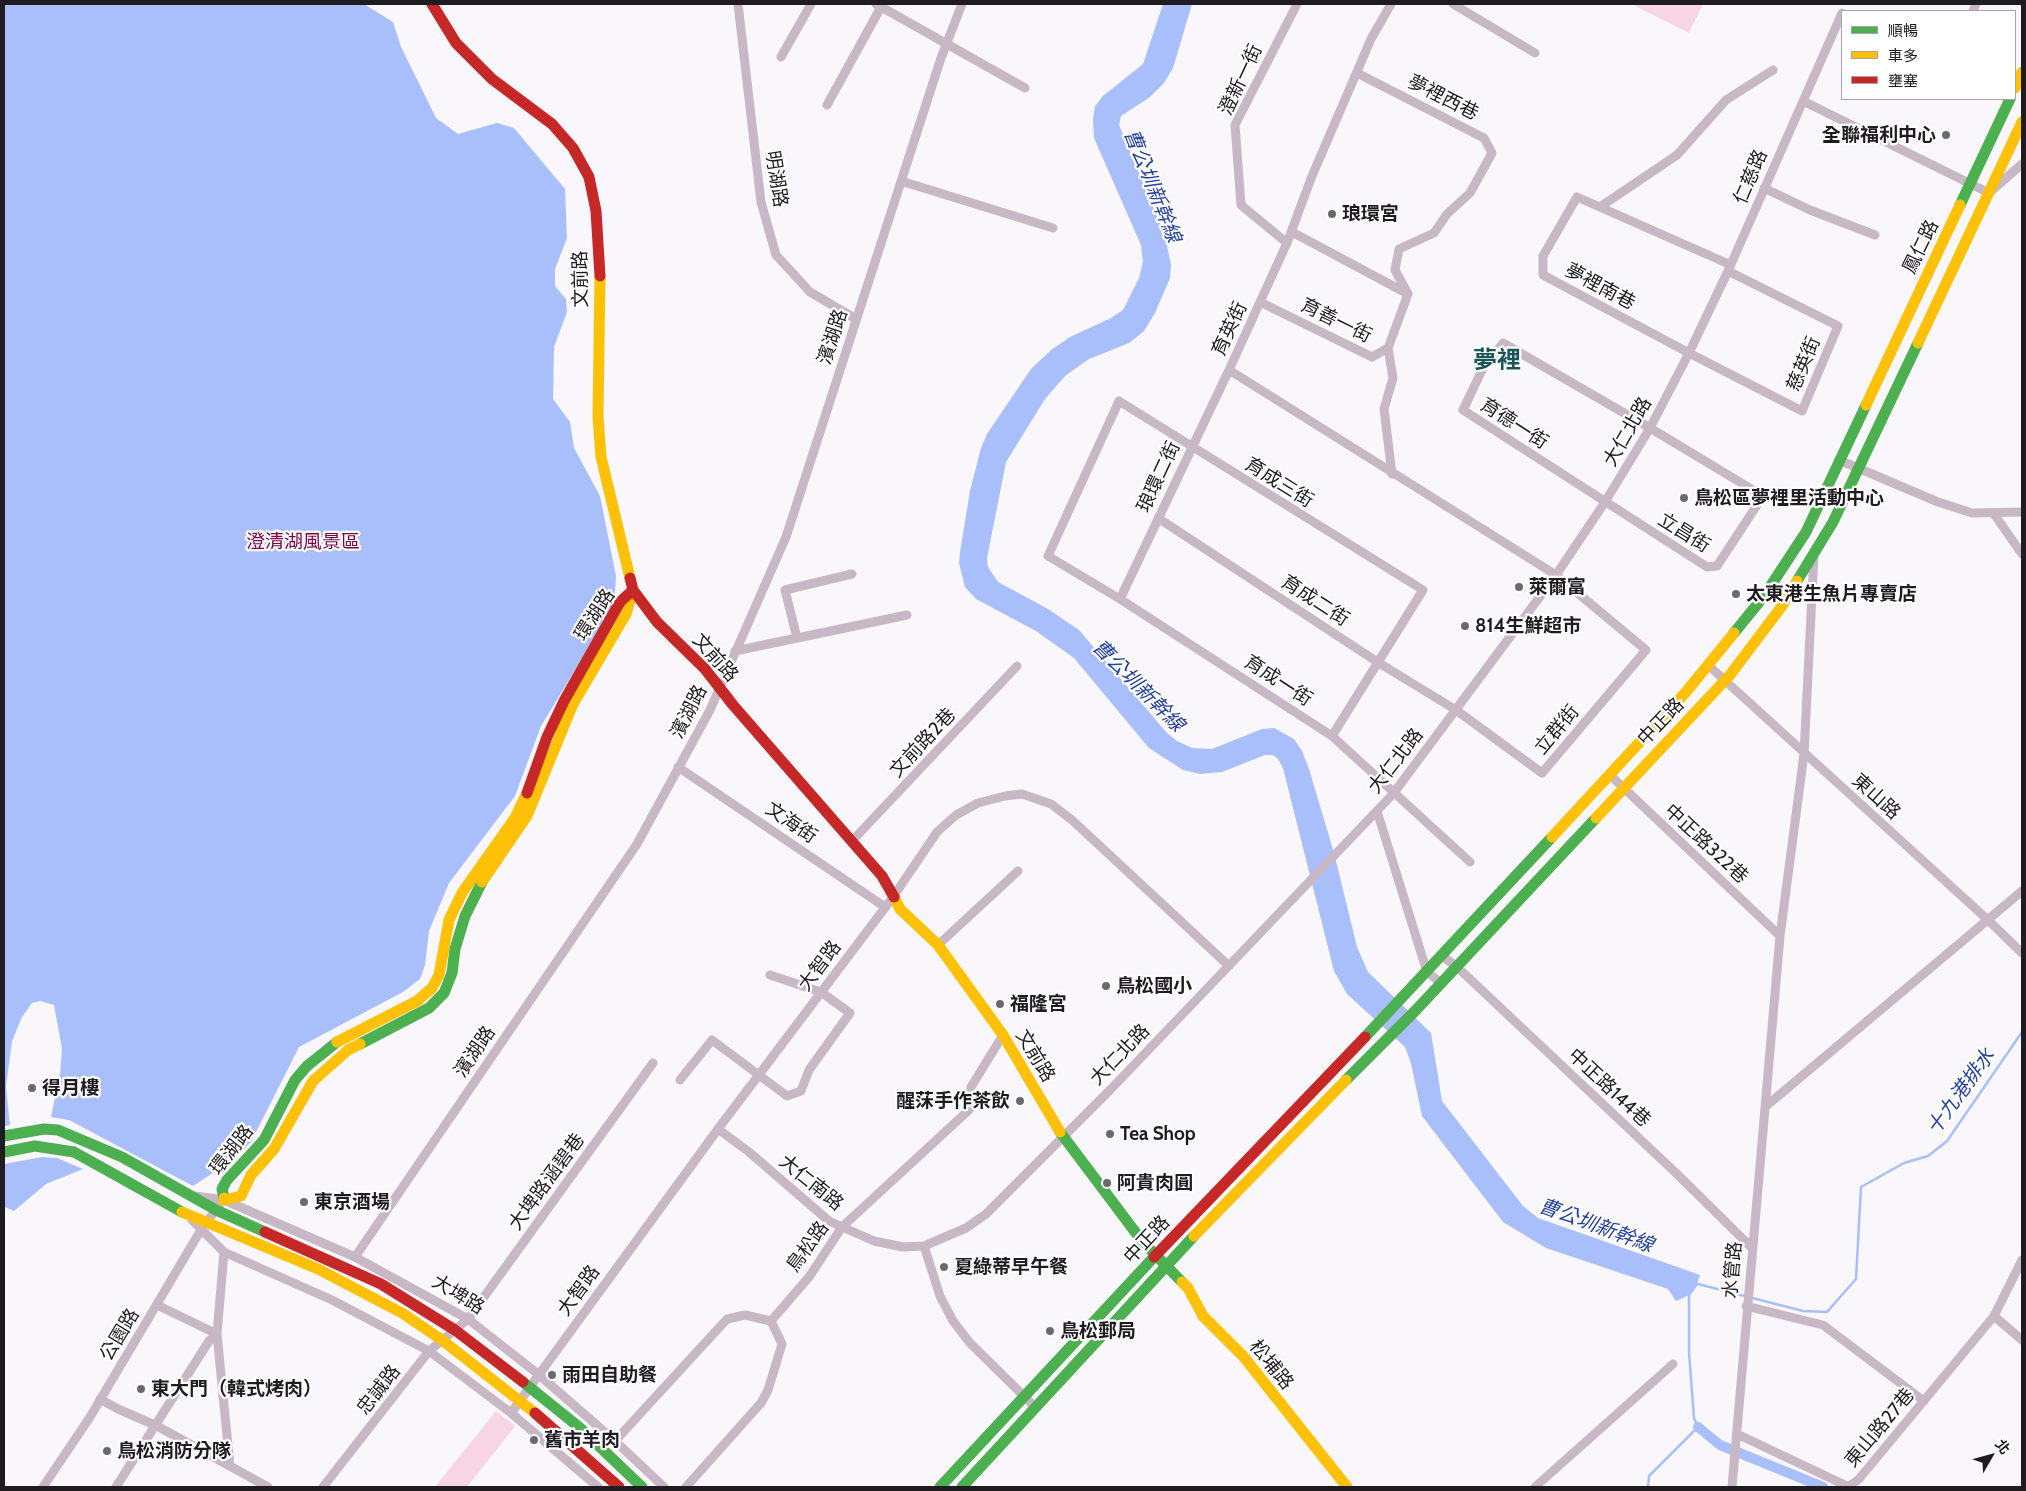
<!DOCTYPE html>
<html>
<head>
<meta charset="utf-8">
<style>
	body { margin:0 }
	#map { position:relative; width:2026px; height:1491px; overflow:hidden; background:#f9f6fc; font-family:Cabin,"Noto Sans TC",sans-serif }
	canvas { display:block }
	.frame { position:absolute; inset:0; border:5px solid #1f1c21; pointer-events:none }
	.legend { position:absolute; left:1841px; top:10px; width:175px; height:90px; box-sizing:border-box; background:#fff; border:1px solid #a5a4a6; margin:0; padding:6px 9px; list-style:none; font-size:15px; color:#1f1c21 }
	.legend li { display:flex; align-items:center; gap:10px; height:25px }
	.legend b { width:25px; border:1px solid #a5a4a6 }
	.north { position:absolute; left:1966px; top:1431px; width:50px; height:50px; -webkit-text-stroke:4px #fff; paint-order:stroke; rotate:52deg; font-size:14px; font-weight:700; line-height:20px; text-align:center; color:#1f1c21 }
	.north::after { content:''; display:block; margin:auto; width:18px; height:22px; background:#1f1c21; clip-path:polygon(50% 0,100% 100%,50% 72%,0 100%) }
</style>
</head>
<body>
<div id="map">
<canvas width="2026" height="1491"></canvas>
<div class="frame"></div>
<ul class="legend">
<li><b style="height:6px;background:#4caf50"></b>順暢</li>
<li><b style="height:6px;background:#ffc107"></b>車多</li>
<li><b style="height:6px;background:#c62828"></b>壅塞</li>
</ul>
<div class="north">北</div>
</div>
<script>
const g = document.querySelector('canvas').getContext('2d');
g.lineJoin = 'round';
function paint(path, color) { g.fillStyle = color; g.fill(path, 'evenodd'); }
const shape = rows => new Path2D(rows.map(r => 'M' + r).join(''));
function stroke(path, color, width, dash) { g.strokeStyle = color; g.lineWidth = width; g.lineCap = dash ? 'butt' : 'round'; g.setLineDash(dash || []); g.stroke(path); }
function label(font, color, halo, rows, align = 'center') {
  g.font = font + ' Cabin,"Noto Sans TC",sans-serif'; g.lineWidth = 4.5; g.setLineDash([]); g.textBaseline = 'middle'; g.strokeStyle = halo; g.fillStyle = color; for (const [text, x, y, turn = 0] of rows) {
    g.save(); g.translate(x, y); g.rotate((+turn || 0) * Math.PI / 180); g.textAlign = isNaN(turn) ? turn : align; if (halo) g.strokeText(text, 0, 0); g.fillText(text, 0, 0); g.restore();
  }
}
paint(shape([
	[1631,4,1703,4,1689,33],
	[496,1411,515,1426,467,1487,435,1487]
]), '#f8d5e3');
paint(shape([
	[4,4,364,4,393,22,401,47,436,118,458,134,497,123,514,128,565,189,567,238,555,269,555,286,566,299,567,312,554,347,553,399,570,422,574,448,600,496,616,576,614,606,541,726,515,796,449,883,429,931,425,965,420,979,403,992,299,1047,251,1142,234,1159,193,1186,69,1120,51,1117,60,1075,62,1049,54,1005,40,1001,32,1003,22,1017,12,1041,6,1087,10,1125,4,1126],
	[1163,4,1192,4,1173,68,1164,83,1150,97,1121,116,1119,125,1165,236,1171,265,1170,278,1155,313,1144,331,1129,343,1089,359,1065,376,1045,399,1006,462,987,558,988,567,998,582,1048,609,1079,630,1167,733,1177,741,1192,748,1212,749,1262,729,1274,728,1294,739,1302,751,1309,769,1334,853,1357,947,1368,972,1431,1033,1442,1101,1523,1206,1538,1218,1700,1275,1697,1284,1689,1295,1676,1301,1668,1289,1546,1248,1503,1222,1422,1116,1411,1063,1405,1047,1347,994,1334,971,1283,768,1278,759,1273,755,1265,755,1222,772,1200,774,1183,770,1149,748,1074,658,1036,631,976,599,965,587,959,563,960,552,970,491,981,448,987,434,1031,369,1051,350,1070,337,1111,318,1123,310,1139,278,1143,262,1141,245,1094,138,1093,119,1095,106,1103,96,1143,64],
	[42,1157,57,1158,83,1169,46,1184,14,1211,5,1207,4,1164]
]), '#a9bffc');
stroke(shape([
	[1694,1283,1803,1311,1827,1312,1856,1279,1861,1187,1904,1163,1928,1156,1947,1141,2022,1032],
	[1648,1487,1649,1476,1698,1427,1694,1418,1689,1352,1689,1295,1697,1284]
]), '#a9bffc', 2.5);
stroke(shape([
	[1698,1427,1720,1445,1823,1487]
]), '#a9bffc', 10);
stroke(shape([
	[738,4,761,202,776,255,810,292,856,319],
	[876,4,1025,88],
	[1453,4,1535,53],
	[1973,11,1976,4],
	[781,57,811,4],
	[1357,73,1484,138,1492,153,1470,193,1447,214,1434,233,1399,249,1395,270,1408,294],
	[1803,101,1989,193,2022,164],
	[827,105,881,7],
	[901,181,1053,228],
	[1764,188,1810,210,1875,235],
	[1600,207,1677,155,1726,100,1773,70],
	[1287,243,1241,205,1235,125,1297,4],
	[1728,271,1838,326,1802,411,1689,353,1543,275,1543,256,1577,197,1731,265],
	[1260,302,1372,357,1388,348,1408,294,1292,232],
	[1503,343,1650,428,1763,496,1717,566,1707,567,1463,410,1483,368,1503,343],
	[1388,348,1393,378,1384,409,1392,474],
	[1839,460,1938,502,1972,513,2022,512],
	[1994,514,2022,554],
	[1158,518,1379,663,1456,710,1542,773,1646,650,1556,575,1229,370,1287,243,1312,176,1371,39,1391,4],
	[1120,599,1229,370],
	[797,638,785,590,852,574],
	[735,651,907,615],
	[1708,665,1988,920,2022,953],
	[1332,736,1423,590,1119,401,1048,556,1120,599,1332,736,1470,862],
	[678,767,885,907],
	[1609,774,1780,936],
	[1377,811,1427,972,1441,983],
	[852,841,1017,666],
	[938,945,1018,871],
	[1442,956,1456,966,1676,1173,1751,1247],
	[680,1080,712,1040,787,1096,801,1091,809,1070,850,1013,821,992,770,975],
	[1765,1107,2022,891],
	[718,1129,749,1152,829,1221,874,1241,903,1247,924,1246,966,1228,986,1214,1111,1089,1393,794,1556,575,1605,502,1650,428,1689,353,1728,271,1842,13],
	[195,1196,224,1200,355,1257,468,1319,538,1374,615,1441,664,1487],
	[192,1220,224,1252,332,1300,429,1351,511,1413,598,1487],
	[924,1246,940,1296,953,1321,970,1343,1035,1407],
	[224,1252,217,1334,230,1466],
	[355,1257,637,844,710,710,786,537,941,58,962,4],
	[157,1305,217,1334],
	[1746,1306,1823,1325,1924,1401],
	[1994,1316,2022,1340],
	[100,1399,118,1409,157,1426,268,1487],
	[511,1413,718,1129,893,897,937,832,956,815,978,803,1005,796,1022,794,1051,804,1072,820,1229,966],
	[1737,1434,1847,1486,1851,1485,1859,1479,1994,1316,2022,1260],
	[615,1441,727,1319,745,1315,771,1321,809,1277,842,1227,970,1109,971,1087,1003,1035],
	[43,1487,90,1417,202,1228,219,1206],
	[116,1487,209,1341,217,1334],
	[323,1487,429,1351,468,1319,653,1063],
	[686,1487,761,1403,768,1390,782,1344,771,1321],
	[1535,1487,1673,1364],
	[1732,1487,1780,936,1804,754,1814,555]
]), '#c8b7c5', 9);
stroke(shape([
	[1960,205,2010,99],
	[1797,581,1833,522,1918,343],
	[1734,633,1764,596,1806,532,1866,405],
	[1365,1037,1552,837],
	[360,1044,429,1008,444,993,452,973,455,949,465,916,482,882],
	[1346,1080,1416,1010,1596,818],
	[1060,1132,1142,1241,1182,1282],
	[4,1136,44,1129,58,1130,122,1157,216,1210,265,1232],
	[4,1152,35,1146,74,1152,182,1212],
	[224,1198,222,1189,227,1180,264,1140,295,1080,307,1066,337,1042],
	[523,1382,579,1427,642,1487],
	[940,1487,1154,1257],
	[962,1487,1194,1236]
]), '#4caf50', 11);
stroke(shape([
	[2015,88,2022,72],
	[600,276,598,417,601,457,630,578],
	[1918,343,2022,122],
	[1866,405,1960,205],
	[1596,818,1730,675,1782,606,1797,581],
	[1552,837,1686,692,1734,633],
	[482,882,527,816,573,704,626,614,633,590],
	[894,897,900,909,938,945,1003,1035,1060,1132],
	[337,1042,417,1001,432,988,439,975,449,920,462,893,515,818,527,793],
	[224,1198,224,1200,241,1196,251,1175,274,1149,313,1081,348,1050,360,1044],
	[182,1212,318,1269,402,1313,442,1340,535,1413],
	[1194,1236,1346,1080],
	[1182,1282,1188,1288,1203,1316,1243,1356,1347,1487]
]), '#ffc107', 11);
stroke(shape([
	[432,4,456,43,492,79,552,124,573,148,589,177,596,211,600,276],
	[630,578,633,590,657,622,705,669,733,705,882,876,894,897],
	[527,793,547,737,564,701,620,602,633,590],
	[265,1232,381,1284,455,1330,523,1382],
	[1154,1257,1365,1037],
	[535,1413,619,1487]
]), '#c62828', 11);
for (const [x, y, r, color] of [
	[1946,135,5,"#6b686e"],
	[1332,214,5,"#6b686e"],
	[1684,498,5,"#6b686e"],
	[1519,587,5,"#6b686e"],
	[1736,594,5,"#6b686e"],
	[1465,626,5,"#6b686e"],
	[1106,986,5,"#6b686e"],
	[1000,1004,5,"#6b686e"],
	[32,1088,5,"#6b686e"],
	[1020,1101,5,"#6b686e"],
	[1110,1134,5,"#6b686e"],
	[1107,1183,5,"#6b686e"],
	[304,1202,5,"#6b686e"],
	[944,1267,5,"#6b686e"],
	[1050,1331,5,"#6b686e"],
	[552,1375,5,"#6b686e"],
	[141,1389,5,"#6b686e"],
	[534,1440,5,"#6b686e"],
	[107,1451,5,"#6b686e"]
]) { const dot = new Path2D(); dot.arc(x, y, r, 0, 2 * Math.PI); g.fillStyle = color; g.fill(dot); stroke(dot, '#fff', 2); }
label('19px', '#1f1c21', '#fff', [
	["澄新一街",1241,80,-65],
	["夢裡西巷",1443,98,27],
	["仁慈路",1751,177,-67],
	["明湖路",776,179,81],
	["鳳仁路",1921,247,-64],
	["文前路",581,279,-91],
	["夢裡南巷",1600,287,28],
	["育善一街",1336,321,26],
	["育英街",1230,329,-65],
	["濱湖路",833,337,-72],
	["慈英街",1804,364,-67],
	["育德一街",1514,424,33],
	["大仁北路",1628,432,-60],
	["琅環二街",1159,477,-65],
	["育成三街",1279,483,32],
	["立昌街",1684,533,32],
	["育成二街",1315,601,33],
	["環湖路",595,615,-57],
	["文前路",715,658,48],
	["育成一街",1278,681,33],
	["濱湖路",689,712,-63],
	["中正路",1661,722,-46],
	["立群街",1557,730,-50],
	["文前路2巷",923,743,-47],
	["大仁北路",1396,761,-52],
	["東山路",1876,797,42],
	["文海街",791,823,34],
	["中正路322巷",1706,844,43],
	["大智路",820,966,-53],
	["濱湖路",475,1052,-56],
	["大仁北路",1120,1055,-46],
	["文前路",1035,1056,59],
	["中正路144巷",1609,1088,43],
	["環湖路",232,1150,-52],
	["大埤路涵碧巷",547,1182,-54],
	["大仁南路",811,1183,39],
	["中正路",1147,1240,-47],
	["鳥松路",808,1247,-54],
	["水管路",1733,1270,-85],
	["大智路",579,1291,-54],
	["大埤路",458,1295,31],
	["公園路",120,1335,-59],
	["松埔路",1271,1365,51],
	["忠誠路",379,1390,-52],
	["東山路27巷",1880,1428,-50]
]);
label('bold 19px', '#1f1c21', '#fff', [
	["全聯福利中心",1936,135,"right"],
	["琅環宮",1342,214],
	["鳥松區夢裡里活動中心",1694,498],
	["萊爾富",1529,587],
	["太東港生魚片專賣店",1746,594],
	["814生鮮超市",1475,626],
	["鳥松國小",1116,986],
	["福隆宮",1010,1004],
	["得月樓",42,1088],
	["醒莯手作茶飲",1010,1101,"right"],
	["Tea Shop",1120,1134],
	["阿貴肉圓",1117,1183],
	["東京酒場",314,1202],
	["夏綠蒂早午餐",954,1267],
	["鳥松郵局",1060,1331],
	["雨田自助餐",562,1375],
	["東大門（韓式烤肉）",151,1389],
	["舊市羊肉",544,1440],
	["鳥松消防分隊",117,1451]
], 'left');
label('19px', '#7f0348', '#fff', [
	["澄清湖風景區",303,542]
]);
label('italic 20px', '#2642a1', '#fff', [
	["曹公圳新幹線",1152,186,68],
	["曹公圳新幹線",1138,686,45],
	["十九港排水",1961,1092,-54],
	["曹公圳新幹線",1596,1226,20]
]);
label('bold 24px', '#1a5659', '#fff', [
	["夢裡",1497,361]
]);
</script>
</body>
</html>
